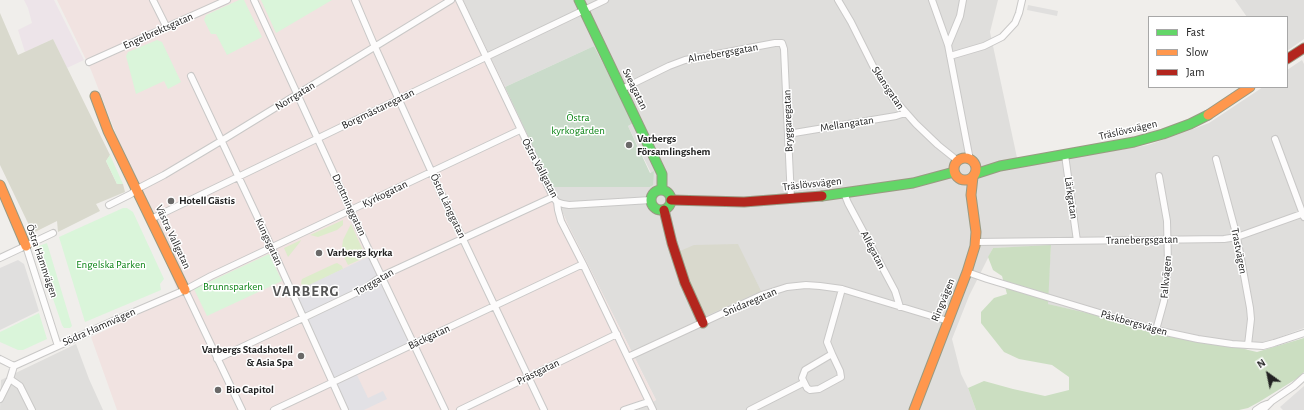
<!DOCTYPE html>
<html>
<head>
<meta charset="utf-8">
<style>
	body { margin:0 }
	#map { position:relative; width:1304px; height:410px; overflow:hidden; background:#f0eeeb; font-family:"Alegreya Sans",sans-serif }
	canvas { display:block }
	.legend { position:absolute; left:1148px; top:16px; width:140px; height:72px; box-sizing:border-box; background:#fff; border:1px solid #a7a7a7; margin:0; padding:5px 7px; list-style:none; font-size:12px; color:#222 }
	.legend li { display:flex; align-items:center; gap:8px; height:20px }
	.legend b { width:20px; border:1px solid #a7a7a7 }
	.north { position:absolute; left:1248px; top:354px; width:40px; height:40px; -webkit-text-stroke:3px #fff; paint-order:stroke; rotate:327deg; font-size:11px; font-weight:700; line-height:16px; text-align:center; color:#222 }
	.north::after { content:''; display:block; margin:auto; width:14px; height:18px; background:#222; clip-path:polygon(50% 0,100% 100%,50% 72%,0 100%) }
</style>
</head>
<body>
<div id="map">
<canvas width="1304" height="410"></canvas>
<ul class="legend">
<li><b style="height:5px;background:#63d668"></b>Fast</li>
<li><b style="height:5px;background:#ff974d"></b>Slow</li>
<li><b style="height:5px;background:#b3261e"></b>Jam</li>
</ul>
<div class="north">N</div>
</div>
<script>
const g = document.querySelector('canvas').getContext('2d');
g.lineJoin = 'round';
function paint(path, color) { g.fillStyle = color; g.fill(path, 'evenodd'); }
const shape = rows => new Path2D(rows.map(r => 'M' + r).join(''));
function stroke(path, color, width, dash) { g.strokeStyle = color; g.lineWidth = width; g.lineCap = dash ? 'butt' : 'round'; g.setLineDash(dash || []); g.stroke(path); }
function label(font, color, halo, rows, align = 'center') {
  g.font = font + ' "Alegreya Sans",sans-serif'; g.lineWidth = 3; g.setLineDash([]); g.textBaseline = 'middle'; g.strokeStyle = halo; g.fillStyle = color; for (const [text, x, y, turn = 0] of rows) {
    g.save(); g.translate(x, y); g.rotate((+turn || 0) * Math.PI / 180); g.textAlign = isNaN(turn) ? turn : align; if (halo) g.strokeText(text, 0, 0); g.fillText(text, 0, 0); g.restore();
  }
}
paint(shape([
	[463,0,998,0,990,32,1019,167,1148,145,1185,132,1209,123,1263,87,1287,87,1287,70,1302,60,1304,64,1304,328,1245,350,1047,304,1051,246,993,248,969,296,952,339,961,374,968,388,976,410,637,410,656,400,568,225,552,187,650,187,654,172,651,173,628,126,633,124,594,46,505,87],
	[1235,0,1304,0,1304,39,1287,51,1287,17,1247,17],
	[76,344,89,379,103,410,0,410,1,380]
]), '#dfdedc');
paint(shape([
	[57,0,463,0,525,128,568,225,656,400,637,410,117,410,91,337,179,295,91,70]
]), '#f1e3e1');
paint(shape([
	[24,0,54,0,84,60,67,68,53,39,25,52,18,30,32,23,28,8]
]), '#ede4e9');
paint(shape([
	[0,13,18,55,53,39,110,155,106,161,117,184,123,184,125,192,96,204,100,211,58,232,57,221,35,232,32,231,27,221,0,165],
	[738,244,761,291,706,316,701,313,686,278,680,251,694,245]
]), '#d9d9cd');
paint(shape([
	[343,220,343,225,337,230,318,237,310,235],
	[351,224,366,257,348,265,343,255,342,248,343,240],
	[301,240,300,242,288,257,284,248],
	[337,263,342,266,343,269,304,288,301,283,302,279,334,264]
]), '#ddeccb');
paint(shape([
	[1051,245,1048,304,1257,352,1304,338,1304,372,1301,376,1259,402,1248,408,1239,410,976,410,968,388,984,381,1013,389,1045,396,1069,390,1069,377,1052,365,1019,359,1004,352,981,323,981,312,994,298,1007,294,1002,276,993,270,988,257,993,248]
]), '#cbdec1');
paint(shape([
	[594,46,634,123,628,126,650,173,654,171,653,185,650,187,552,187,505,87]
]), '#cadbca');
paint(shape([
	[239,0,244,0,262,37,227,55,216,34,211,34,204,20,206,15],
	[261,0,332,0,276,33],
	[157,40,162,42,181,82,168,89,164,81,136,94,126,56,128,52],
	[110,155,123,184,117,184,106,161],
	[123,208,127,208,133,212,164,279,160,284,161,290,85,322,59,237],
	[47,243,72,326,70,328,64,328,62,325,37,252,37,248,39,246],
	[269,254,282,281,207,316,194,289],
	[39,313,47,339,23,350,18,350,0,342,0,332]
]), '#daf5da');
paint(shape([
	[1028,5,1058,11,1057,16,1027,10],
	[632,124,646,154,643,156,629,126],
	[18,260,24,264,39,311,0,330,0,268],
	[1304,386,1304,410,1283,410,1280,407]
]), '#e0dfde');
paint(shape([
	[372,255,413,344,339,379,341,382,357,375,368,398,383,391,387,399,364,410,345,410,292,293]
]), '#e2e1e5');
const street = shape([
	[153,0,167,28],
	[254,0,367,246,445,410],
	[355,0,375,47,442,195,544,410],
	[459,0,553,197,557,202,563,204,569,205,651,200],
	[838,0,851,22,873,66,893,98,916,124,938,145,958,161],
	[932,0,948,45,970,160],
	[948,45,960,16,963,0],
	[950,56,984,46,1002,37,1015,23,1019,13,1022,0],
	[89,62,227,0],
	[191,76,272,248,345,410],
	[622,89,669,66,685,60,775,43,782,43,784,49,785,71,791,199],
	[788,134,896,116,905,113],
	[1275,139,1304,217],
	[1065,155,1077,241],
	[1216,159,1237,237,1250,308,1251,319,1248,345],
	[844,193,848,203,895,291,900,307],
	[557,202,558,210,561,221,583,264,653,410],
	[109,205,131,194,137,189,164,175,221,141,451,0],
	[151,219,486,57,605,0],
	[975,242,1224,239,1237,237,1304,213],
	[26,246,58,346],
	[0,258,53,233],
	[967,272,987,279,1156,330,1198,339,1232,344,1263,346,1274,343,1304,333],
	[185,290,242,410],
	[1156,330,1164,301,1168,264,1167,221,1159,176],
	[832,354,840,371,841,377,819,389,810,390,807,388,802,378,805,370,832,354],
	[832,354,827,342,842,289],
	[628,357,762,295,787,287,806,285,820,286,842,289,948,321],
	[0,359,14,366],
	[217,359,364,289,382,276,553,197],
	[14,366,113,321,185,290,211,276,520,130],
	[10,379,20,386,32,410],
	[0,399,10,379,14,366],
	[274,410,583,264],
	[460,410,617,334],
	[624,410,648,402],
	[750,410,803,383],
	[1256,410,1262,406,1267,404],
	[1263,410,1272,401,1294,386,1304,377]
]);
const fast = shape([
	[579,0,662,174,662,190],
	[975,174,1000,166,1134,142,1163,134,1190,124,1208,115],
	'651 200a10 10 0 1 1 20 0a10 10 0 1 1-20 0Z',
	[822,196,913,183,954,172]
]);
const slow = shape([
	[95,96,108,131,185,290],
	[1208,115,1250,87],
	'954 169a11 11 0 1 1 22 0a11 11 0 1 1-22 0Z',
	[0,185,26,246],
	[914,410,967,272,975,246,976,232,971,195,973,177]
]);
const jam = shape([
	[1287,59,1304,48],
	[671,200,744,202,822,196],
	[664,210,672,243,685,283,703,323]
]);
stroke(street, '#c9c8c7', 8);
stroke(fast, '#999a82', 11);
stroke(slow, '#999a82', 11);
stroke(jam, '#999a82', 11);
stroke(street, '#fdfcfc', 6);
stroke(fast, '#63d668', 9);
stroke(slow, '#ff974d', 9);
stroke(jam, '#b3261e', 9);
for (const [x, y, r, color] of [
	[629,145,4,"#6a6968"],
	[171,201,4,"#6a6968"],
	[319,253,4,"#6a6968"],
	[301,356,4,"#6a6968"],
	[218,390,4,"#6a6968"]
]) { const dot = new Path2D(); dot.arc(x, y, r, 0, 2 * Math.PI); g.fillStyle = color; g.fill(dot); stroke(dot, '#fff', 1.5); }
label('11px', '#222', '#fff', [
	["Engelbrektsgatan",158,31,-24],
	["Almebergsgatan",723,53,-10],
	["Skansgatan",888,88,56],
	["Sveagatan",635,89,64],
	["Norrgatan",295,96,-32],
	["Borgmästaregatan",378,109,-26],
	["Bryggaregatan",788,121,-92],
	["Mellangatan",847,124,-9],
	["Träslövsvägen",1128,130,-13],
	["Östra Vallgatan",540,168,62],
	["Träslövsvägen",812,184,-6],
	["Kyrkogatan",385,194,-26],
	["Lärkgatan",1071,198,82],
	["Drottninggatan",349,205,65],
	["Östra Långgatan",448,206,65],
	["Västra Vallgatan",173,237,65],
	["Tranebergsgatan",1142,240,-1],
	["Kungsgatan",269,242,65],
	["Allégatan",873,250,62],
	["Trastvägen",1239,251,79],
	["Östra Hamnvägen",42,261,71],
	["Falkvägen",1166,277,-85],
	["Torggatan",374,282,-30],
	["Ringvägen",943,300,-68],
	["Snidaregatan",750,302,-23],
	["Påskbergsvägen",1134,323,16],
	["Södra Hamnvägen",99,327,-24],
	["Bäckgatan",429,337,-25],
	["Prästgatan",538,372,-26]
]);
label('11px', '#0c8416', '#fff', [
	["Östra",578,118],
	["kyrkogården",578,131],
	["Engelska Parken",111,265],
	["Brunnsparken",233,287]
]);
label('bold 11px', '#222', '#fff', [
	["Varbergs",637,139],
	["Församlingshem",637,152],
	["Hotell Gästis",179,201],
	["Varbergs kyrka",327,253],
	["Varbergs Stadshotell",293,350,"right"],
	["& Asia Spa",293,363,"right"],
	["Bio Capitol",226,390]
], 'left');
g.letterSpacing = '1px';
label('bold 15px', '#555', '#fff', [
	["VARBERG",306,291]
]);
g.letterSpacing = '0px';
</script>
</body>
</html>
